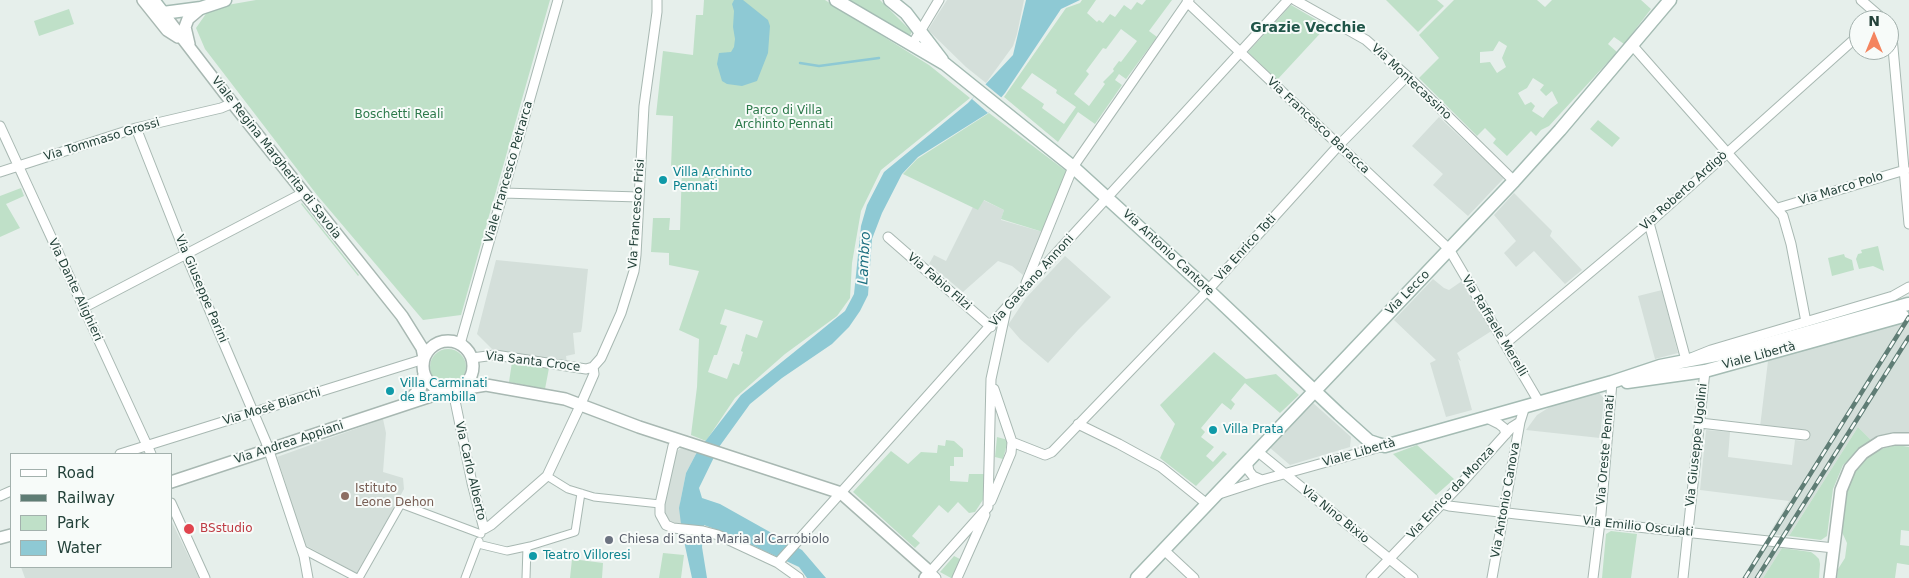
<!DOCTYPE html>
<html>
<head>
<meta charset="utf-8">
<style>
	body { margin:0 }
	#map { position:relative; width:1909px; height:578px; overflow:hidden; background:#e6efeb; font-family:"DejaVu Sans",sans-serif }
	canvas { display:block }
	.legend { position:absolute; left:10px; top:453px; width:162px; height:115px; box-sizing:border-box; background:#f7fbf9; border:1px solid #a3b1ad; margin:0; padding:6px 9px; list-style:none; font-size:15px; color:#24423a }
	.legend li { display:flex; align-items:center; gap:10px; height:25px }
	.legend b { width:25px; border:1px solid #a3b1ad }
	.north { position:absolute; left:1849px; top:10px; width:50px; height:50px; box-sizing:border-box; background:#f7fbf9; border:1px solid #a3b1ad; border-radius:50%; rotate:0deg; font-size:14px; font-weight:700; line-height:20px; text-align:center; color:#24423a }
	.north::after { content:''; display:block; margin:auto; width:18px; height:22px; background:#f4845f; clip-path:polygon(50% 0,100% 100%,50% 72%,0 100%) }
</style>
</head>
<body>
<div id="map">
<canvas width="1909" height="578"></canvas>
<ul class="legend">
<li><b style="height:6px;background:#fff"></b>Road</li>
<li><b style="height:6px;background:#5f7d75"></b>Railway</li>
<li><b style="height:14px;background:#bfe0c8"></b>Park</li>
<li><b style="height:14px;background:#8ec9d4"></b>Water</li>
</ul>
<div class="north">N</div>
</div>
<script>
const g = document.querySelector('canvas').getContext('2d');
g.lineJoin = 'round';
function paint(path, color) { g.fillStyle = color; g.fill(path, 'evenodd'); }
const shape = rows => new Path2D(rows.map(r => 'M' + r).join(''));
function stroke(path, color, width, dash) { g.strokeStyle = color; g.lineWidth = width; g.lineCap = dash ? 'butt' : 'round'; g.setLineDash(dash || []); g.stroke(path); }
function label(font, color, halo, rows, align = 'center') {
  g.font = font + ' "DejaVu Sans",sans-serif'; g.lineWidth = 4; g.setLineDash([]); g.textBaseline = 'middle'; g.strokeStyle = halo; g.fillStyle = color; for (const [text, x, y, turn = 0] of rows) {
    g.save(); g.translate(x, y); g.rotate((+turn || 0) * Math.PI / 180); g.textAlign = isNaN(turn) ? turn : align; if (halo) g.strokeText(text, 0, 0); g.fillText(text, 0, 0); g.restore();
  }
}
paint(shape([
	[947,0,1024,0,1017,34,1013,46,986,83,966,67,928,30],
	[1439,117,1504,178,1468,216,1433,185,1443,174,1412,146],
	[1514,193,1552,231,1550,236,1582,270,1565,284,1534,251,1516,267,1504,253,1516,241,1494,215],
	[983,200,1004,210,1001,220,1043,232,1023,275,1012,266,998,261,963,292,929,264,934,255,946,261,973,207,978,209],
	[1065,256,1111,297,1078,330,1048,363,1020,339,1008,325,1026,298],
	[496,260,588,269,582,327,581,332,573,333,575,354,566,356,567,363,495,352,477,334],
	[1433,279,1444,288,1449,290,1462,281,1493,330,1457,353,1461,361,1458,359,1472,410,1446,417,1430,363,1436,360,1394,320],
	[1662,290,1678,353,1655,359,1638,296],
	[1909,320,1909,434,1898,432,1871,440,1858,427,1789,536,1769,534,1789,501,1700,490,1706,430,1730,432,1728,457,1792,465,1795,440,1806,441,1807,430,1773,426,1760,427,1768,361],
	[1599,393,1604,398,1600,438,1526,430,1537,415,1553,405],
	[1312,402,1351,437,1350,447,1290,465,1269,447],
	[383,419,386,433,383,472,403,478,404,489,358,574,305,545,277,457],
	[681,448,697,452,686,473,680,503,682,527,667,522,662,509,672,455],
	[171,520,199,578,25,578,21,567,171,567],
	[1763,546,1782,548,1763,578,1743,578]
]), '#d4dfda');
paint(shape([
	[256,0,550,0,461,315,423,320,317,195,205,49,196,28,210,8],
	[704,0,825,0,929,65,970,98,881,170,861,211,852,263,850,298,837,316,785,354,735,398,706,441,691,435,697,387,699,339,679,330,699,271,669,265,669,253,651,252,653,218,670,218,669,230,680,230,682,168,671,167,673,116,656,115,663,51,693,55,696,15,703,15],
	[725,309,763,321,757,338,746,334,741,351,743,352,739,365,733,363,727,379,708,372,714,355,717,355,727,326,720,324],
	[845,0,880,0,911,31,911,34,908,36],
	[1082,0,1096,0,1087,13,1097,22,1099,20,1103,23,1110,14,1115,17,1124,5,1131,10,1137,2,1142,5,1146,0,1172,0,1149,31,1157,37,1126,79,1119,74,1115,80,1122,85,1095,124,1078,112,1058,142,1004,97,1066,8,1080,3],
	[1121,29,1137,41,1121,62,1119,61,1113,69,1114,71,1103,82,1105,84,1089,106,1074,94,1089,74,1086,71,1103,48,1106,49],
	[1032,73,1057,90,1056,93,1076,107,1064,124,1042,108,1044,104,1021,88],
	[1386,0,1437,0,1444,6,1418,32],
	[1454,0,1537,0,1545,7,1552,0,1641,0,1651,9,1624,44,1614,37,1608,44,1617,52,1549,126,1541,130,1536,136,1531,131,1507,156,1493,143,1496,139,1485,128,1477,136,1419,78,1439,58,1419,35],
	[1499,41,1507,46,1502,58,1506,67,1497,73,1490,62,1480,63,1480,52,1493,51],
	[1533,78,1544,85,1540,90,1546,96,1552,91,1558,103,1550,109,1543,118,1532,111,1535,106,1531,102,1525,105,1518,93,1527,88],
	[1291,5,1327,26,1277,80,1248,52],
	[69,9,74,24,39,36,34,21],
	[989,113,1066,171,1043,232,1001,219,1004,210,984,200,978,210,903,174,917,159],
	[1598,120,1620,138,1612,147,1590,129],
	[21,188,24,196,6,204,20,228,0,237,0,196],
	[302,203,359,275,358,276,301,204],
	[1878,246,1884,271,1873,266,1859,269,1856,259,1858,254,1862,253,1861,250],
	[1844,254,1845,257,1852,260,1854,270,1832,276,1828,258],
	'430 367a18 18 0 1 1 36 0a18 18 0 1 1-36 0Z',
	[1214,352,1246,379,1276,374,1299,395,1280,413,1245,383,1231,400,1235,404,1231,410,1222,403,1201,428,1205,432,1201,437,1214,447,1206,456,1213,462,1223,451,1227,454,1196,486,1160,458,1175,424,1160,405],
	[512,362,549,368,545,389,509,382],
	[1858,427,1871,440,1843,465,1833,489,1827,536,1821,540,1789,536],
	[997,437,1008,440,1003,459,995,457],
	[946,440,954,441,963,449,963,457,954,457,954,466,950,466,950,481,968,482,969,474,984,474,986,495,975,512,969,513,958,502,948,513,939,505,912,536,920,543,915,548,853,492,891,451,908,464,921,452,937,453,938,445,945,446],
	[1417,445,1454,479,1436,495,1393,454],
	[1897,445,1909,447,1909,531,1901,530,1900,545,1909,546,1909,565,1897,563,1895,578,1837,578,1838,569,1845,558,1847,543,1841,530,1847,490,1852,476,1862,462,1871,455,1884,448],
	[1611,531,1637,534,1631,578,1602,578,1606,534],
	[1782,548,1811,552,1815,555,1819,559,1820,564,1819,578,1763,578],
	[663,553,684,555,681,578,659,578],
	[954,556,960,559,953,578,951,578,940,572],
	[572,559,603,563,602,578,570,578]
]), '#bfe0c8');
paint(shape([
	[734,0,743,0,768,20,770,26,768,53,757,81,742,86,727,84,722,81,717,64,719,53,731,52,734,47,735,39,733,27,734,11,732,4],
	[1026,0,1080,0,1061,9,1005,93,988,113,918,157,902,174,882,213,872,239,868,295,860,311,849,327,832,344,782,378,750,404,719,447,699,488,702,498,720,504,802,550,826,578,807,578,799,567,728,534,704,525,702,547,707,578,692,578,682,532,679,508,686,473,697,452,741,395,845,311,854,294,861,226,867,205,884,172,968,103,1013,55]
]), '#8ec9d4');
paint(shape([
	[985,84,1002,98,988,113,972,99]
]), '#e6efeb');
stroke(shape([
	[800,63,819,66,879,58]
]), '#8ec9d4', 2.5);
const pedestrian = shape([
	[547,476,568,489,594,497,660,504],
	[478,544,507,551,530,546,575,532,581,493],
	[302,549,357,578],
	[359,578,401,504,481,534],
	[465,578,479,541],
	[526,578,527,547]
]);
const minor = shape([
	[1295,0,1366,40,1407,76,1514,181],
	[1861,0,1884,20],
	[1187,2,1449,249,1539,402],
	[1889,24,1891,26,1909,224],
	[912,45,939,0],
	[1632,45,1783,216,1791,244,1806,322],
	[0,126,151,454],
	[136,128,186,255,266,442,304,556,308,578],
	[0,172,136,128,221,108,233,103],
	[503,193,639,197],
	[1778,208,1905,170],
	[1649,223,1686,360,1711,350,1893,296,1909,287],
	[888,237,991,327],
	[1026,283,1073,167,1189,0],
	[83,308,303,193],
	[1506,343,1649,223,1859,35],
	[460,344,558,0],
	[472,358,495,355,586,369,593,367],
	[453,391,472,483,484,529,491,525,547,476,580,406,594,374,593,367,601,358,621,313,634,271,636,255,644,106,657,12,657,0],
	[1485,417,1499,424,1504,428,1506,434],
	[1700,423,1805,435],
	[1078,424,1119,444,1161,467,1207,504],
	[680,440,673,446,660,504,660,514,666,525,673,528,703,531,718,535,778,563,799,578],
	[1012,442,1045,455,1052,452,1208,290,1339,145,1407,76],
	[1257,451,1413,578],
	[120,454,424,359],
	[1247,462,1249,471,1253,476,1262,480],
	[1219,494,1262,480,1384,446],
	[0,496,11,491],
	[991,501,1011,453,1012,442,994,389],
	[171,503,205,578],
	[1442,504,1449,506,1516,514,1834,548],
	[1164,550,1194,578],
	[778,563,1006,308,1288,0],
	[936,578,930,572,988,507,991,379,1006,310],
	[957,578,985,515],
	[1371,578,1459,486,1512,427,1520,422],
	[1492,578,1520,422,1525,406],
	[1593,578,1601,514,1612,382],
	[1683,578,1705,371]
]);
const tertiary = shape([
	[143,0,167,30,178,37],
	[163,13,226,95,402,316,422,348,424,358],
	[189,44,185,27,188,19,201,8],
	'423 366a25 25 0 1 1 50 0a25 25 0 1 1-50 0Z',
	[455,390,486,385,565,399,639,427,841,493,930,572,925,578],
	[407,402,420,389,423,382,424,374],
	[171,482,446,391],
	[0,538,11,535],
	[1830,578,1841,490,1850,468,1863,453,1880,442,1894,439,1909,439]
]);
const secondary = shape([
	[153,0,163,13],
	[836,0,945,64,1073,167,1208,290,1339,414,1369,441,1378,444,1385,446,1612,382,1660,366,1752,348,1908,304],
	[890,0,906,13,942,60],
	[163,13,201,8,225,0],
	[1627,382,1705,371,1903,316],
	[1137,578,1514,181,1560,130,1670,0]
]);
stroke(pedestrian, '#a8b8b2', 9);
stroke(minor, '#a8b8b2', 11);
stroke(tertiary, '#a8b8b2', 14);
stroke(secondary, '#a4bbb3', 15);
stroke(pedestrian, '#fff', 7);
stroke(minor, '#fff', 9);
stroke(tertiary, '#fff', 11);
stroke(secondary, '#fff', 12);
const rail = shape([
	[1745,578,1909,317],
	[1757,578,1909,337]
]);
stroke(rail, '#5f7d75', 4.5);
stroke(rail, '#f7fbf9', 2.5, [8]);
for (const [x, y, r, color] of [
	[663,180,5,"#0f9aa8"],
	[390,391,5,"#0f9aa8"],
	[1213,430,5,"#0f9aa8"],
	[345,496,5,"#8d6e63"],
	[189,529,6,"#e0444e"],
	[609,540,5,"#6b7280"],
	[533,556,5,"#0f9aa8"]
]) { const dot = new Path2D(); dot.arc(x, y, r, 0, 2 * Math.PI); g.fillStyle = color; g.fill(dot); stroke(dot, '#f7fbf9', 2); }
label('12px', '#24423a', '#f7fbf9', [
	["Via Montecassino",1411,82,43],
	["Via Francesco Baracca",1318,126,43],
	["Via Tommaso Grossi",102,140,-17],
	["Viale Regina Margherita di Savoia",276,158,52],
	["Viale Francesco Petrarca",509,172,-74],
	["Via Marco Polo",1841,189,-17],
	["Via Roberto Ardigò",1684,191,-42],
	["Via Francesco Frisi",637,214,-86],
	["Via Enrico Toti",1246,248,-48],
	["Via Antonio Cantore",1168,253,43],
	["Via Gaetano Annoni",1032,281,-48],
	["Via Fabio Filzi",939,282,41],
	["Via Giuseppe Parini",201,289,67],
	["Via Dante Alighieri",75,290,65],
	["Via Lecco",1408,293,-46],
	["Via Raffaele Merelli",1494,326,59],
	["Viale Libertà",1759,356,-15],
	["Via Santa Croce",533,362,7],
	["Via Mosè Bianchi",272,407,-17],
	["Via Andrea Appiani",289,443,-18],
	["Via Giuseppe Ugolini",1697,445,-84],
	["Via Oreste Pennati",1606,450,-85],
	["Viale Libertà",1359,453,-16],
	["Via Carlo Alberto",470,471,77],
	["Via Enrico da Monza",1451,493,-47],
	["Via Antonio Canova",1506,500,-80],
	["Via Nino Bixio",1335,515,39],
	["Via Emilio Osculati",1638,527,6]
]);
label('12px', '#2d7a4b', '#f7fbf9', [
	["Parco di Villa",784,111],
	["Archinto Pennati",784,125],
	["Boschetti Reali",399,115]
]);
label('12px', '#0d838f', '#f7fbf9', [
	["Villa Archinto",673,173],
	["Pennati",673,187],
	["Villa Carminati",400,384],
	["de Brambilla",400,398],
	["Villa Prata",1223,430],
	["Teatro Villoresi",543,556]
], 'left');
label('12px', '#785e54', '#f7fbf9', [
	["Istituto",355,489],
	["Leone Dehon",355,503]
], 'left');
label('12px', '#be3a42', '#f7fbf9', [
	["BSstudio",200,529]
], 'left');
label('12px', '#5b616d', '#f7fbf9', [
	["Chiesa di Santa Maria al Carrobiolo",619,540]
], 'left');
label('bold 14px', '#1f5548', '#f7fbf9', [
	["Grazie Vecchie",1308,28]
]);
label('italic 14px', '#1c6f80', '#f7fbf9', [
	["Lambro",865,258,-87]
]);
</script>
</body>
</html>
